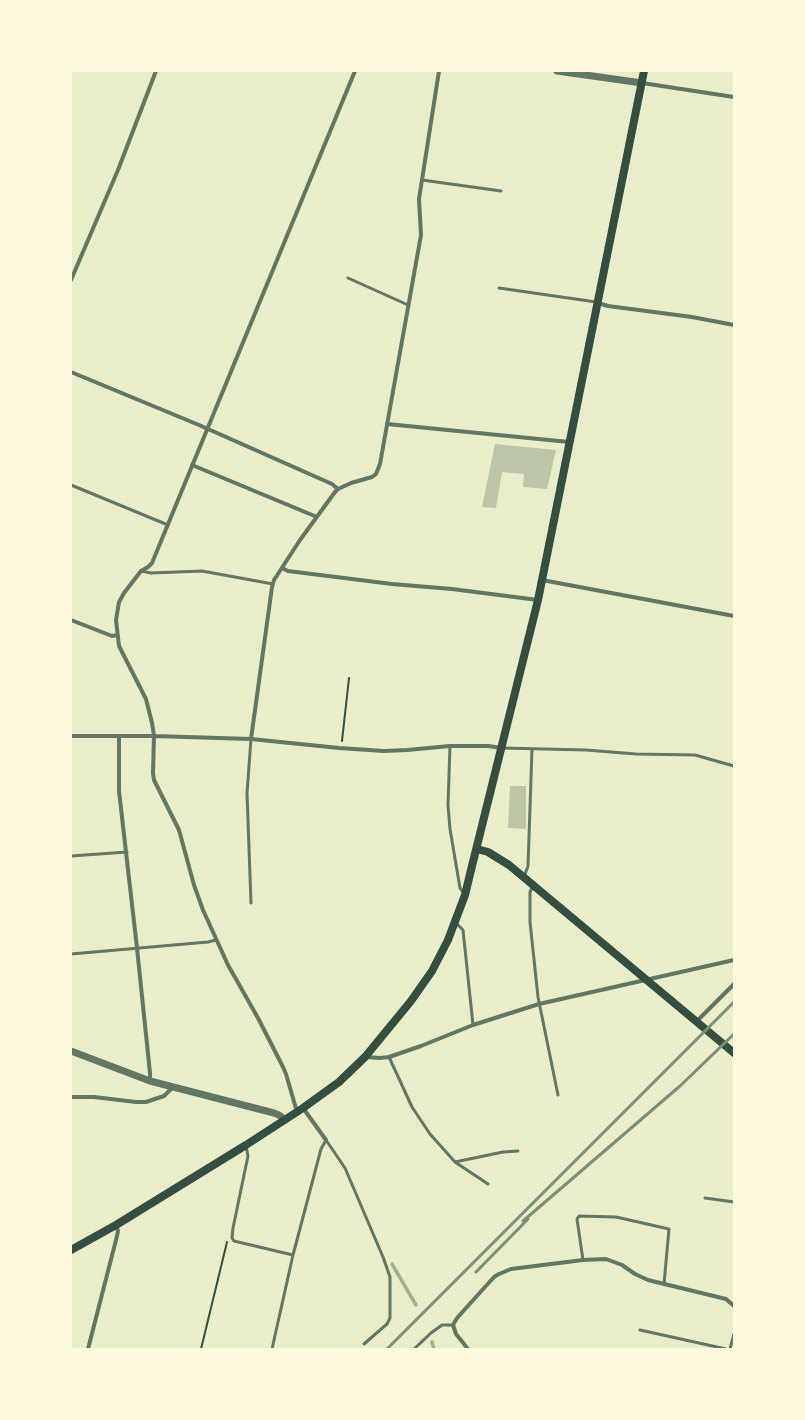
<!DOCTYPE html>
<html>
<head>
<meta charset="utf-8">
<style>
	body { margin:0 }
	#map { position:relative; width:805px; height:1420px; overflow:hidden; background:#e9edc9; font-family:Karla,sans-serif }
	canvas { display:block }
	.frame { position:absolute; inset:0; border:72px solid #fefae0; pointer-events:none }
</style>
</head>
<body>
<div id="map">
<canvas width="805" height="1420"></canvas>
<div class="frame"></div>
</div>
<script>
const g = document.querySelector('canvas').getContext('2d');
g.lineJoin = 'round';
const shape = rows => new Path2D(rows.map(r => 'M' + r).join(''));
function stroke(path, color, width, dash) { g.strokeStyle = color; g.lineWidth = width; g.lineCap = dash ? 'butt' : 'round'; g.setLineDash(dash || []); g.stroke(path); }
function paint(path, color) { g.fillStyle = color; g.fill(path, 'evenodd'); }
stroke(shape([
	[392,1264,416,1305],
	[432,1342,434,1349]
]), '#a3b18a', 3.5);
paint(shape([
	[495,444,556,450,547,489,523,487,524,474,502,472,496,508,482,507],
	[510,786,526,786,526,829,508,828]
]), '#bcc5a7');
stroke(shape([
	[342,741,349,678],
	[201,1349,227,1242]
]), '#344e41', 2);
stroke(shape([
	[422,180,501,191],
	[348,278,408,305],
	[499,288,596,302],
	[71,485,168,525],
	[141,571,151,573,202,571,273,584],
	[251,739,247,793,251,903],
	[450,746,448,805,450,829,460,888,464,893],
	[502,748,586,750,636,754,695,755,734,766],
	[71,856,127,852],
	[524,877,528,866,532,749],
	[533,886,530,892,530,922,538,997,558,1095],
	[456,923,463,930,473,1025],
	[71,954,208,942,216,940],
	[389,1057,412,1107,430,1134,455,1162,488,1184],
	[246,1146,248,1156,233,1228,232,1238,234,1241,293,1255],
	[455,1162,503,1152,518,1151],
	[705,1198,734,1202],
	[583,1260,577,1219,579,1216,616,1217,669,1229,664,1284],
	[640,1330,726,1349],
	[272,1349,293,1255,321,1149,326,1140,345,1168,383,1257,390,1277,390,1318,387,1324,364,1344],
	[414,1349,431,1333,442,1325,453,1325],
	[730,1349,734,1334]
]), '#617663', 3);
stroke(shape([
	[642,83,734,97],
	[71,280,118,170,156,71],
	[598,303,608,306,692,317,734,325],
	[71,372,199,425,332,484,338,489],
	[387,424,569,442],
	[192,465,317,517],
	[282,568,288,571,392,584,452,589,538,600],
	[542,580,734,616],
	[71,620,112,636,118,635],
	[71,736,154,736,251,739,339,748,384,751,407,750,450,746,488,746,502,748],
	[119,736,119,791,137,948,150,1073,150,1081],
	[251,739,272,587,274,580,300,540,335,492,338,489,351,483,372,477,376,474,380,464,421,235,419,199,439,71],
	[697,1021,734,984],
	[365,1057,380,1058,389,1057,421,1046,473,1025,539,1004,734,960],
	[71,1097,94,1097,136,1102,146,1102,164,1096,173,1087],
	[303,1108,326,1140],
	[297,1112,286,1074,283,1067,258,1018,228,965,203,910,194,885,179,830,154,780,153,773,154,736,152,723,146,699,119,646,116,620,119,602,124,593,141,571,148,567,152,563,355,71],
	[88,1349,116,1240,118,1231,116,1225],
	[468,1349,456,1334,453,1325,457,1318,494,1277,499,1274,511,1269,583,1260,606,1259,622,1265,635,1274,648,1280,726,1299,734,1306]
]), '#617663', 4);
stroke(shape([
	[557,71,642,83],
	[71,1051,150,1081,274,1113,279,1115,285,1120]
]), '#617663', 7);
stroke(shape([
	[477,849,488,852,509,865,734,1053],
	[71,1250,116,1225,246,1145,303,1108,339,1082,365,1057,411,1001,432,971,448,940,465,895,471,870,538,600,644,71]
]), '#344e41', 8);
stroke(shape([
	[523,1221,680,1086,734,1034],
	[476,1272,528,1219],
	[387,1349,734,1002]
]), '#7c8e77', 3);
</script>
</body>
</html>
